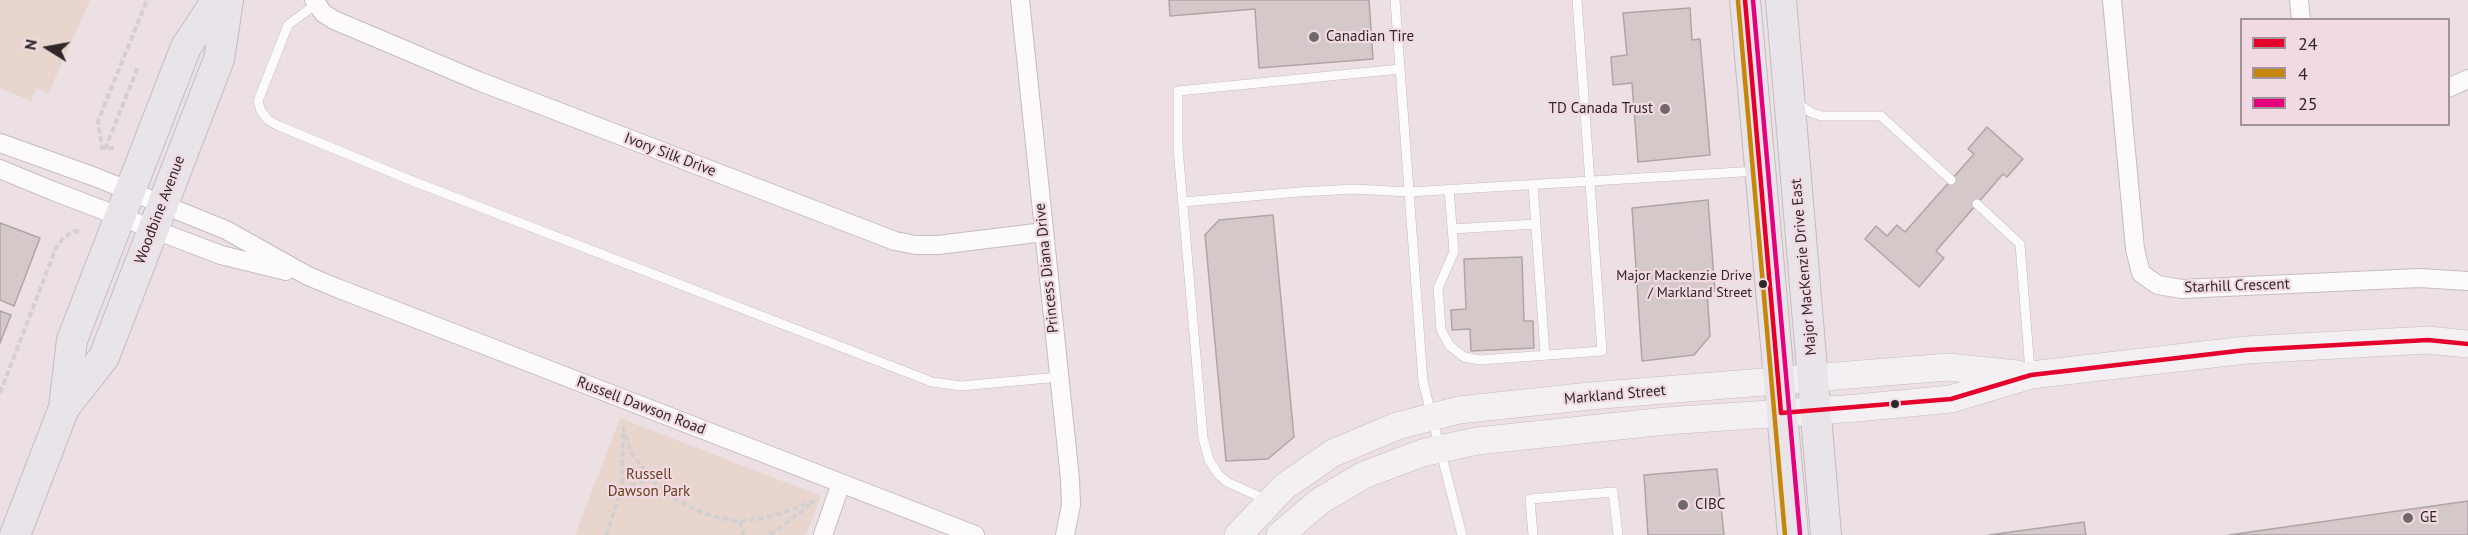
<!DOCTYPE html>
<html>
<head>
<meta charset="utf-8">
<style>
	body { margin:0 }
	#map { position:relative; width:2468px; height:535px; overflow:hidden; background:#ece0e4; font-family:"PT Sans",sans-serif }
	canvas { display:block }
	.legend { position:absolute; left:2240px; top:18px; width:210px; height:108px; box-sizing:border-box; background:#f2dae3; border:2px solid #a49299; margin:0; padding:8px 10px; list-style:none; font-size:18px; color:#30272a }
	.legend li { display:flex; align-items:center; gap:12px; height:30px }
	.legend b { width:30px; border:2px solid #a49299 }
	.north { position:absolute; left:18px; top:18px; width:60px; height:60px; -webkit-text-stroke:4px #f2dae3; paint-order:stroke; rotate:281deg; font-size:16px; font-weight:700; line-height:24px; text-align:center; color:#30272a }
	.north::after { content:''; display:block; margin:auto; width:21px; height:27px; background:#30272a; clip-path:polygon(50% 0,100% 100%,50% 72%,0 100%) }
</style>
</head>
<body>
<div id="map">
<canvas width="2468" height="535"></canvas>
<ul class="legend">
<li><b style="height:8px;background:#e4002b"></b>24</li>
<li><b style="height:8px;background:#c5860a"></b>4</li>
<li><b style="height:8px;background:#e5007d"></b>25</li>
</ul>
<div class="north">N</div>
</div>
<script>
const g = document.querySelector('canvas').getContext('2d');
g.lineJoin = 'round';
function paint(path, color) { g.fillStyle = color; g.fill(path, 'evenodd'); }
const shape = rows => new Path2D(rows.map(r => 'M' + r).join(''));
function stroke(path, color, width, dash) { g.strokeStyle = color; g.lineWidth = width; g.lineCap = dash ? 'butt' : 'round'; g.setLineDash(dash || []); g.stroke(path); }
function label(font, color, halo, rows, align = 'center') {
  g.font = font + ' "PT Sans",sans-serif'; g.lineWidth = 4.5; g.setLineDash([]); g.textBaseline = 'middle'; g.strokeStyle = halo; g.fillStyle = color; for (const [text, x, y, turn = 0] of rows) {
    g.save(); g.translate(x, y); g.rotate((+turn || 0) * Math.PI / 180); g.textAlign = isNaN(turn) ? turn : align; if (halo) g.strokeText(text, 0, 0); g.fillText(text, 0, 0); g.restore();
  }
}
paint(shape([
	[0,0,90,0,48,94,37,88,31,101,0,88],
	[620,418,821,496,806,535,575,535]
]), '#e8d6ce');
const building = shape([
	[1169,0,1369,0,1373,59,1259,68,1255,9,1170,16,1169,0],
	[1690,8,1692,40,1700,39,1710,155,1638,162,1632,83,1613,85,1611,57,1627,55,1623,13,1690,8],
	[1987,127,2023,159,2007,177,2003,174,1936,251,1944,258,1919,287,1865,239,1876,226,1887,236,1897,225,1905,232,1974,154,1968,149,1987,127],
	[1708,200,1715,291,1707,291,1710,336,1694,355,1642,361,1632,208,1708,200],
	[1273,215,1294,437,1268,459,1226,461,1205,235,1219,220,1273,215],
	[0,223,40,238,14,306,0,300,0,223],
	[1522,257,1524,321,1533,321,1534,348,1471,351,1470,329,1452,330,1451,310,1466,309,1464,259,1522,257],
	[0,311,11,315,0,343,0,311],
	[1717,469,1724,535,1648,535,1644,475,1717,469],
	[2468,501,2468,535,2229,535,2468,501],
	[2084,522,2086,535,1989,535,2084,522]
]);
paint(building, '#d5c8c9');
stroke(building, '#aea5a6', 1.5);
const lane = shape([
	[1395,0,1423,382,1462,535],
	[316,4,288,25,258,101,261,111,268,120,279,126,410,180,932,382,961,386,1059,377],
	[1797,103,1812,113,1822,116,1881,116,1951,180],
	[1533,184,1545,355],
	[1449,189,1454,252,1438,288,1441,330,1450,346,1464,357,1480,360,1602,351,1577,0],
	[1183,202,1299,192,1354,189,1409,192,1757,171],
	[1977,204,2020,244,2030,371],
	[1452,229,1536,224],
	[1267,500,1227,482,1218,474,1209,460,1203,438,1178,148,1178,91,1400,69],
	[1533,535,1530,499,1613,492,1618,535]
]);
const street = shape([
	[314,0,323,13,334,20,476,80,895,241,916,245,938,245,1044,232],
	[1020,0,1070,479,1071,505,1065,535],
	[2112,0,2135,249,2141,273,2149,279,2158,285,2182,289,2419,278,2468,281],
	[2299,0,2301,20],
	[2448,88,2468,79],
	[0,143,95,177,226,230,308,276,337,288,975,535],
	[0,169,53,191,221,255,286,271],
	[823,535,841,483]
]);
const secondary = shape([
	[1238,535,1285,486,1333,453,1397,426,1459,410,1590,396,1948,367,2017,374],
	[1280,535,1320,501,1364,475,1422,453,1477,441,1666,421,1857,408,1951,399,2031,375,2246,350,2428,340,2468,344]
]);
const primary = shape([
	[1745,0,1793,535],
	[1781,0,1826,535],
	[64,408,104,357,219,59,228,0],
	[15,535,64,408,72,340,186,47,217,0]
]);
stroke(lane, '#c6bcc0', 10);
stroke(street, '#c6bcc0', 20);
stroke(secondary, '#c6bcc0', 28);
stroke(primary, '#c3bcbf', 32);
stroke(shape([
	[114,148,102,148,98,121,147,0],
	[105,149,138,67],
	[0,393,56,248,64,237,75,231,82,232],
	[623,426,630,450,650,479,673,498,702,513,739,522,773,516,815,501],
	[622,489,650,479],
	[739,522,744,535],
	[606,535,622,489,623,430],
	[770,535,810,505]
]), '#d3d0d1', 4, [6, 3]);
stroke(lane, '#fcfafb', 9);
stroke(street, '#fcfafb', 18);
stroke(secondary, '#f3eff2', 27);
stroke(primary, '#e9e3ea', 30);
stroke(shape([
	[1745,0,1781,413,1951,399,2031,375,2246,350,2428,340,2468,344]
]), '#e4002b', 4.5);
stroke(shape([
	[1738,1,1785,535]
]), '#c5860a', 4.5);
stroke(shape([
	[1753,0,1800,534]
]), '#e5007d', 4.5);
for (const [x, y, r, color] of [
	[1314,37,6,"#72686b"],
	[1665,109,6,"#72686b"],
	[1763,284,5,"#30272a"],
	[1895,404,5,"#30272a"],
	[1683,505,6,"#72686b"],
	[2408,518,6,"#72686b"]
]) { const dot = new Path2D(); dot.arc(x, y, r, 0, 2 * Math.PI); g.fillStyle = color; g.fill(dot); stroke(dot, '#f2dae3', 2); }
label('14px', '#30272a', '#f2dae3', [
	["Major Mackenzie Drive",1752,276],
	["/ Markland Street",1752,293]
], 'right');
label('15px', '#30272a', '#f2dae3', [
	["Canadian Tire",1326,37],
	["TD Canada Trust",1653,109,"right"],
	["CIBC",1695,505],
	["GE",2420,518]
], 'left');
label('15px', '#30272a', '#f2dae3', [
	["Ivory Silk Drive",670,155,21],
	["Woodbine Avenue",160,210,-69],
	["Major MacKenzie Drive East",1804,267,-95],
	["Princess Diana Drive",1047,268,-96],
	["Starhill Crescent",2237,286,-2],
	["Markland Street",1615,395,-5],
	["Russell Dawson Road",641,406,21]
]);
label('15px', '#663e1b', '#f2dae3', [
	["Russell",649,475],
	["Dawson Park",649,492]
]);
</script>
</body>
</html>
